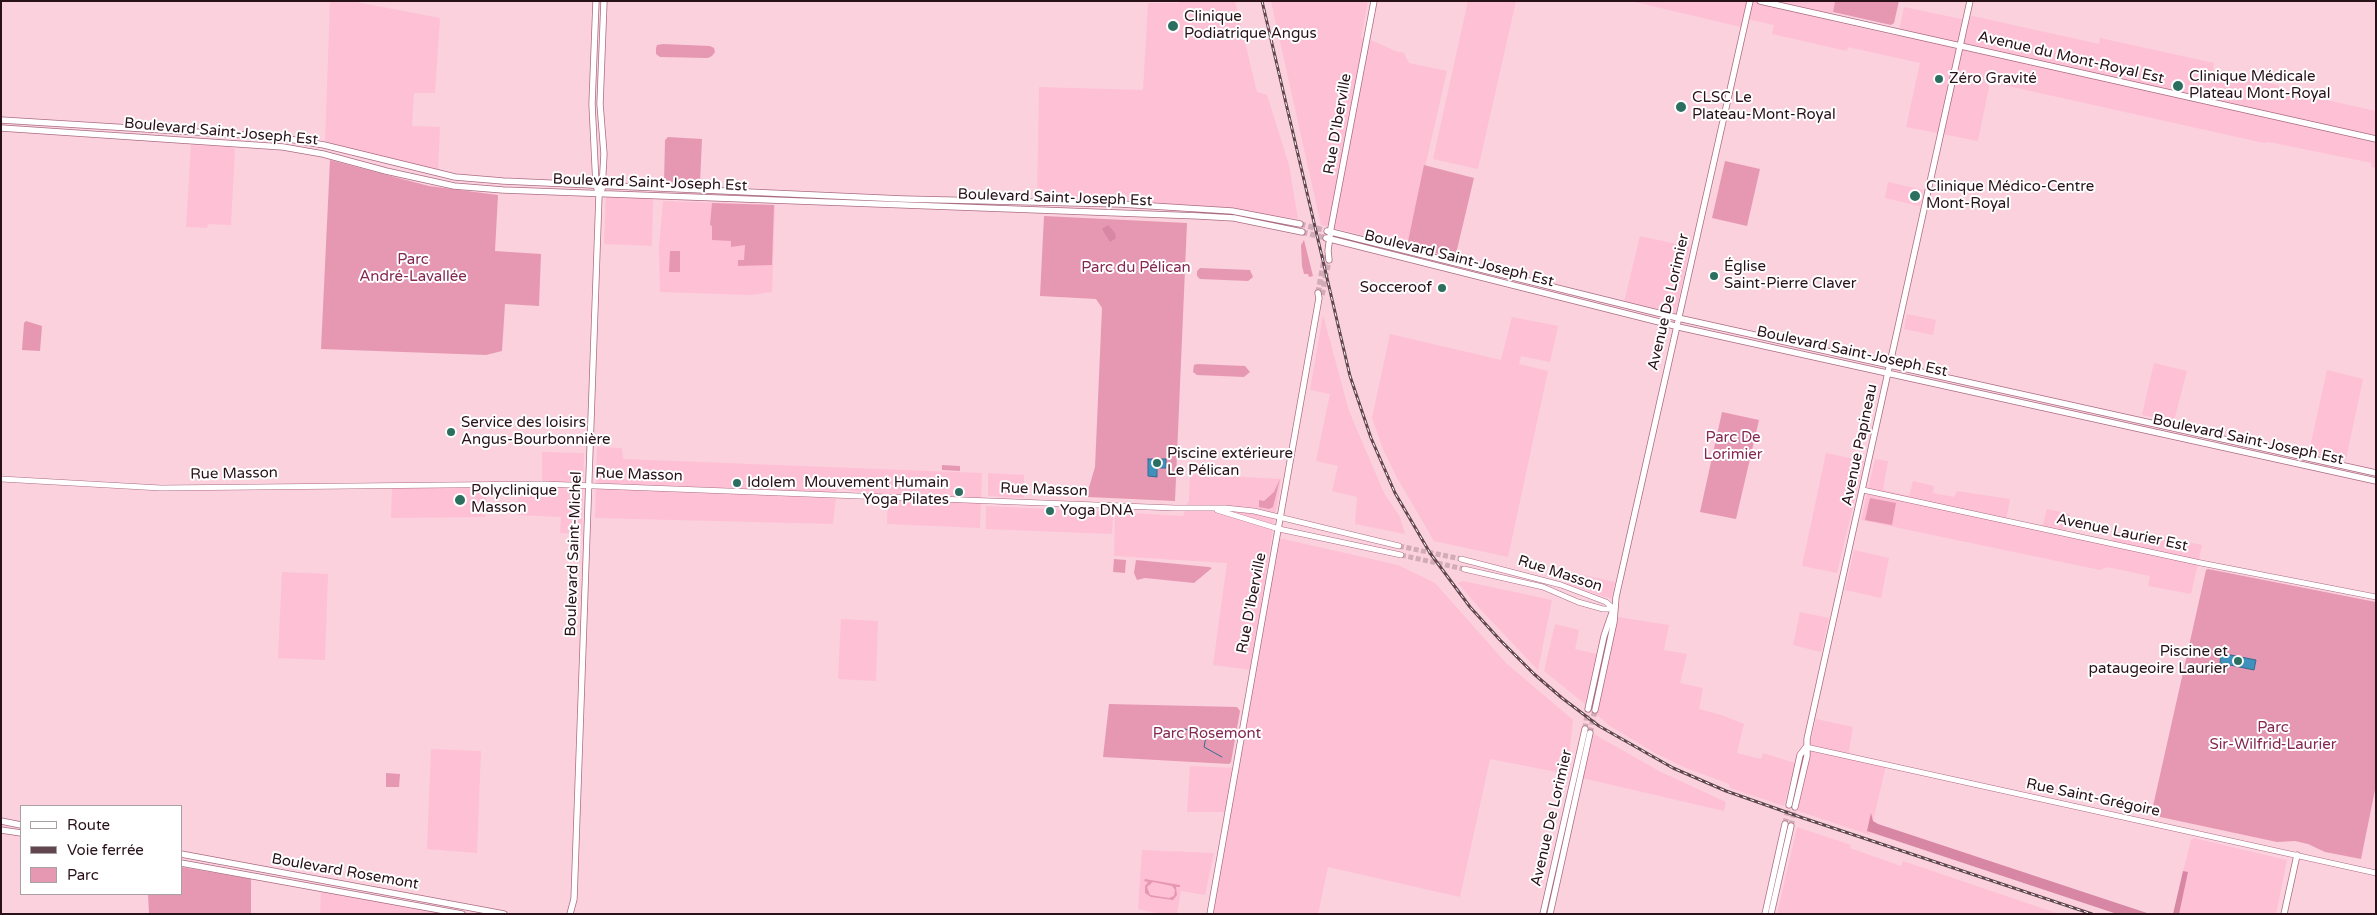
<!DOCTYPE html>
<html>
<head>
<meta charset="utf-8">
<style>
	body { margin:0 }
	#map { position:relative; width:2377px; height:915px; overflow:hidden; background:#fbd1de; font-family:"Varela Round",sans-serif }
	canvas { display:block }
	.frame { position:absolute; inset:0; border:2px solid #29111a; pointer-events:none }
	.legend { position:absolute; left:20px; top:805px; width:162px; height:90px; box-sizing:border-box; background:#fff; border:1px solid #a9a0a3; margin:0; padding:6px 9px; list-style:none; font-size:15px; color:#29111a }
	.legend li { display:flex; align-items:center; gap:10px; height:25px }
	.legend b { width:25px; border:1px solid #a9a0a3 }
</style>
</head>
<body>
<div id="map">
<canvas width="2377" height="915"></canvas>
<div class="frame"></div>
<ul class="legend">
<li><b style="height:6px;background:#fff"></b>Route</li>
<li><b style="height:6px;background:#61454f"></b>Voie ferrée</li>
<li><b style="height:14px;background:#e698b3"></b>Parc</li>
</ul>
</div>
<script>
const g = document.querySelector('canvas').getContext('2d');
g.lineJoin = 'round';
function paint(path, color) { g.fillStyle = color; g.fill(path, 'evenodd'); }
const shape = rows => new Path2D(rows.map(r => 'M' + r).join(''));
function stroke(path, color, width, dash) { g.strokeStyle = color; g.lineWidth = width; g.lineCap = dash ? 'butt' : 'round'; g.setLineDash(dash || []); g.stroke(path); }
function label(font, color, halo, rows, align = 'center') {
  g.font = font + ' "Varela Round",sans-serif'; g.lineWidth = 4; g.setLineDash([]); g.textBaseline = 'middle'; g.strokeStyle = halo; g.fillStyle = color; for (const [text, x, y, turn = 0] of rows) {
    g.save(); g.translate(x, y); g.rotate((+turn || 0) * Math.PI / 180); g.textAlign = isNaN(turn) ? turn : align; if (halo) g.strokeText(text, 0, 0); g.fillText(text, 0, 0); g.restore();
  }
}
paint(shape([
	[330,1,351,1,440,18,435,93,414,93,412,126,440,127,438,171,325,143],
	[1179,1,1235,1,1257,92,1267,95,1289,165,1298,219,1232,209,1037,203,1039,87,1143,90,1148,3,1179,3],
	[1271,1,1368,1,1361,38,1371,40,1395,51,1404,53,1409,63,1447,71,1407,246,1321,225],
	[1468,1,1516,1,1478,169,1433,159],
	[1631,1,1835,1,1831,21,1898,36,1904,7,1966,20,1968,15,2099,44,2100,38,2214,63,2213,70,2278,85,2281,90,2376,111,2376,168,2371,167,2372,163,2269,142,2264,143,1990,82,1978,141,1906,127,1920,63,1848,47,1847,51,1772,34,1774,25,1748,19,1745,28],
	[191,145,232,147,235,149,231,225,208,224,207,228,186,227],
	[1888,182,1923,190,1920,206,1885,198],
	[606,197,653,198,652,246,604,244],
	[663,201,775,205,772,292,751,295,660,292,659,247],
	[1640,236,1690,247,1676,313,1624,302],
	[1907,314,1936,320,1933,335,1904,329],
	[1323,315,1349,411,1384,493,1400,517,1405,534,1355,524,1357,497,1332,491,1338,466,1316,461,1330,394,1310,390],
	[1512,317,1558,326,1550,362,1521,356,1519,364,1548,371,1508,557,1434,541,1396,476,1383,449,1372,418,1390,334,1501,360],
	[2154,363,2187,371,2174,421,2142,415],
	[2327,370,2363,379,2346,459,2343,460,2309,452],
	[597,447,622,448,623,459,982,473,980,528,887,524,888,497,837,488,833,524,595,518],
	[542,452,584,453,582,534,560,533,561,517,518,515,519,488,542,488],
	[1826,453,1864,461,1837,573,1802,566],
	[1875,459,1888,461,1883,490,1909,496,1913,481,1934,486,1933,493,1954,497,1957,491,2010,499,2006,520,2042,528,2047,509,2070,514,2066,534,2112,541,2114,531,2156,540,2157,535,2202,545,2191,594,2148,586,2150,576,2107,567,2100,570,1861,520],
	[988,473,1024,475,1024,498,988,496],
	[1190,474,1281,479,1251,670,1213,665,1227,563,1114,556,1115,512,1183,516,1189,500],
	[392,488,487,488,485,517,391,518],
	[986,506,1113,512,1112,534,986,529],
	[1279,538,1398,565,1435,583,1506,663,1573,720,1567,774,1490,759,1460,897,1328,867,1318,914,1213,914,1247,704],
	[1854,550,1889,558,1881,598,1845,590],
	[1565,571,1615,582,1611,599,1568,584,1563,581],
	[282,572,328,574,325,660,278,658],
	[1463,581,1552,600,1538,670,1481,610,1458,583],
	[1800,612,1829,618,1821,652,1793,645],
	[1618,617,1669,625,1664,650,1687,654,1680,683,1703,688,1699,709,1721,715,1744,724,1737,753,1761,759,1763,753,1795,763,1784,806,1730,788,1729,784,1686,768,1655,753,1610,726,1596,714],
	[841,619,878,621,876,681,838,679],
	[1555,624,1579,630,1575,649,1597,654,1585,704,1544,671],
	[1816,719,1853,727,1848,756,1886,765,1870,835,1795,810],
	[1592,733,1661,772,1726,802,1724,811,1582,778],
	[431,749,481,751,477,853,427,849],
	[1190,766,1236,768,1228,812,1187,812],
	[1797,827,1851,845,1850,848,1901,866,1903,861,2059,914,1777,914],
	[2194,838,2287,860,2276,914,2178,914,2183,871,2191,840],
	[1142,850,1214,853,1205,895,1181,891,1177,914,1161,914,1138,909],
	[321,888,444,910,444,914,320,914]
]), '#fec0d5');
paint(shape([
	[1835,1,1899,1,1894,23,1891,25,1833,12],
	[663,44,710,46,714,48,715,52,712,56,708,58,660,57,656,54,656,48,657,45],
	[668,137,702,139,700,183,664,182,665,140],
	[330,160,429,186,498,195,495,251,541,254,539,306,505,304,502,351,486,355,321,349],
	[1725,161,1760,169,1747,226,1712,218],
	[1424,165,1474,178,1455,258,1407,246],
	[712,203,774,205,772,265,738,266,738,260,744,260,745,245,731,247,731,241,712,240,712,226,710,225],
	[1044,216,1187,223,1175,501,1088,497,1087,494,1095,467,1102,308,1096,299,1040,296],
	[1304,240,1313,276,1309,277,1308,274,1304,274,1302,266,1301,245],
	[670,251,680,251,680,272,669,272],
	[1200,268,1250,270,1253,277,1248,281,1200,279,1197,276,1197,271],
	[26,321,42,326,40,351,22,350,24,323],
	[1197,364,1245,366,1250,372,1244,377,1197,375,1193,372,1194,365],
	[1722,412,1759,420,1736,519,1700,512],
	[942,465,960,466,960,471,942,470],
	[1280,479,1273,507,1269,509,1259,507,1259,500,1264,501,1274,492],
	[1870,498,1896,503,1892,525,1865,520],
	[1114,559,1126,560,1125,573,1113,572],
	[1136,560,1209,567,1212,568,1194,583,1145,578,1137,580,1134,573],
	[2208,569,2376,602,2376,785,2361,859,2325,852,2308,844,2295,841,2277,842,2151,815,2206,570],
	[1109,704,1237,707,1240,711,1231,762,1229,764,1103,757],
	[386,773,400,774,399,787,386,787],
	[181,867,251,879,251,914,149,914,148,894,181,894],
	[1145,879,1180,885,1180,887,1176,887,1177,895,1173,900,1151,897,1145,893,1145,886,1148,882,1144,881],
	[1153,882,1172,886,1175,890,1174,896,1169,898,1150,895,1147,887]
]), '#e698b3');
paint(shape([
	[1108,225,1115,233,1116,238,1110,242,1102,229],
	[1871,813,1873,821,1878,824,2150,914,2117,914,1867,831],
	[2183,871,2188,872,2179,914,2173,914]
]), '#d786a3');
const water = shape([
	[1148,459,1166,459,1166,468,1157,468,1157,477,1148,476,1148,459],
	[2221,653,2256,660,2254,670,2220,663,2221,653]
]);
paint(water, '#4090be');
stroke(water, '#396a8d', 1);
stroke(shape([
	[1163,727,1162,736,1185,729,1203,734,1206,737,1204,747,1222,757]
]), '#396a8d', 1);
stroke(shape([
	[1399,546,1461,559],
	[1401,555,1464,569]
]), '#d1abb7', 5, [5, 2.5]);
stroke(shape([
	[1300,224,1327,231],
	[1302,232,1326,238],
	[1318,293,1325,255],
	[1322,295,1329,260],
	[1585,729,1588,709],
	[1590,733,1595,710],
	[1785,824,1789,805],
	[1791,826,1795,807]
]), '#d1abb7', 5.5, [5.5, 3]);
const tertiary = shape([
	[1,479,161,488,543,484,1175,508,1225,508,1254,511,1399,546],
	[1863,490,2201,563,2376,597],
	[1217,510,1279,529,1401,555],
	[1461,559,1561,585,1606,602,1614,609],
	[1464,569,1543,587,1578,602,1603,609,1614,609],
	[1806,747,2376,873]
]);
const secondary = shape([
	[1760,1,2376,139],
	[1,120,277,137,324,145,455,177,503,181,903,199,1120,204,1232,211,1300,224],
	[1,128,283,147,323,154,386,171,454,186,503,190,1199,216,1234,218,1302,232],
	[602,189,604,154,600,104,604,1],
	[1327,231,1678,318,2376,473],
	[1326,238,1683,328,2376,481],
	[1329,260,1328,251,1331,228,1374,1],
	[1588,709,1604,636,1613,610],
	[1595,710,1614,622,1616,597,1750,1],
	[1789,805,1800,755,1806,747],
	[1795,807,1807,756,1807,739,1970,1],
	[1,821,21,825],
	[1,830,21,833],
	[181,854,504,914],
	[181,863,462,914],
	[570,914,574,899,575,871,599,195,596,185,592,104,596,1],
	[1210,914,1319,298,1318,293],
	[1543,914,1585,729],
	[1550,914,1590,733],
	[1765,914,1785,824],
	[1771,914,1791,826],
	[2284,914,2297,855]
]);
stroke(tertiary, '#ab6c82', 6);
stroke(secondary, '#ab6c82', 7);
stroke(tertiary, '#fff', 5);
stroke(secondary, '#fff', 5.5);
const rail = shape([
	[1262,1,1350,376,1371,438,1395,493,1430,553,1470,607,1500,640,1534,674,1562,698,1599,726,1673,768,1726,791,1803,818,2092,914]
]);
stroke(rail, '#61454f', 3);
stroke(rail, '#fff', 1, [4]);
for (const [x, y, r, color] of [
	[1173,26,6,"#2b6f60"],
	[1939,79,5,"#2b6f60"],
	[2178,86,6,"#2b6f60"],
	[1681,107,6,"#2b6f60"],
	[1915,196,6,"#2b6f60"],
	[1714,276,5,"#2b6f60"],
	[1442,288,5,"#2b6f60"],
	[451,432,5,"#2b6f60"],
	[1157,463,5,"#2b6f60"],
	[737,483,5,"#2b6f60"],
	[959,492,5,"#2b6f60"],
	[460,500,6,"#2b6f60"],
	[1050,511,5,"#2b6f60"],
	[2238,661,5,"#2b6f60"]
]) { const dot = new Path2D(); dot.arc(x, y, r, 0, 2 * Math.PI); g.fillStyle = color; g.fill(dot); stroke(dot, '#fff', 2); }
label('15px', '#29111a', '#fff', [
	["Clinique",1184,17],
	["Podiatrique Angus",1184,34],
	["Clinique Médicale",2189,77],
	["Plateau Mont-Royal",2189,94],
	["Zéro Gravité",1949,79],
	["CLSC Le",1692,98],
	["Plateau-Mont-Royal",1692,115],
	["Clinique Médico-Centre",1926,187],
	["Mont-Royal",1926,204],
	["Église",1724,267],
	["Saint-Pierre Claver",1724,284],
	["Socceroof",1432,288,"right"],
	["Service des loisirs",461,423],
	["Angus-Bourbonnière",461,440],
	["Piscine extérieure",1167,454],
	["Le Pélican",1167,471],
	["Idolem",747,483],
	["Mouvement Humain",949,483,"right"],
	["Yoga Pilates",949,500,"right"],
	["Polyclinique",471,491],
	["Masson",471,508],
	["Yoga DNA",1060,511],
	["Piscine et",2228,652,"right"],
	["pataugeoire Laurier",2228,669,"right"]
], 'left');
label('15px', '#29111a', '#fff', [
	["Avenue du Mont-Royal Est",2071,58,13],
	["Rue D'Iberville",1338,124,-80],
	["Boulevard Saint-Joseph Est",221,132,5],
	["Boulevard Saint-Joseph Est",650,183,2],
	["Boulevard Saint-Joseph Est",1055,198,2],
	["Boulevard Saint-Joseph Est",1459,259,14],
	["Avenue De Lorimier",1669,302,-77],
	["Boulevard Saint-Joseph Est",1852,352,12],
	["Boulevard Saint-Joseph Est",2248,440,12],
	["Avenue Papineau",1860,445,-78],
	["Rue Masson",234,474,-1],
	["Rue Masson",639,475,2],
	["Rue Masson",1044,490,2],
	["Avenue Laurier Est",2122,533,12],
	["Boulevard Saint-Michel",574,554,-88],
	["Rue Masson",1560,574,18],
	["Rue D'Iberville",1252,603,-79],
	["Rue Saint-Grégoire",2093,798,12],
	["Avenue De Lorimier",1552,818,-77],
	["Boulevard Rosemont",345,872,10]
]);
label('15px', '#852751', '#fff', [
	["Parc",413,260],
	["André-Lavallée",413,277],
	["Parc du Pélican",1136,268],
	["Parc De",1733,438],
	["Lorimier",1733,455],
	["Parc",2273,728],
	["Sir-Wilfrid-Laurier",2273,745],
	["Parc Rosemont",1207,734]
]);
</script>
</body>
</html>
